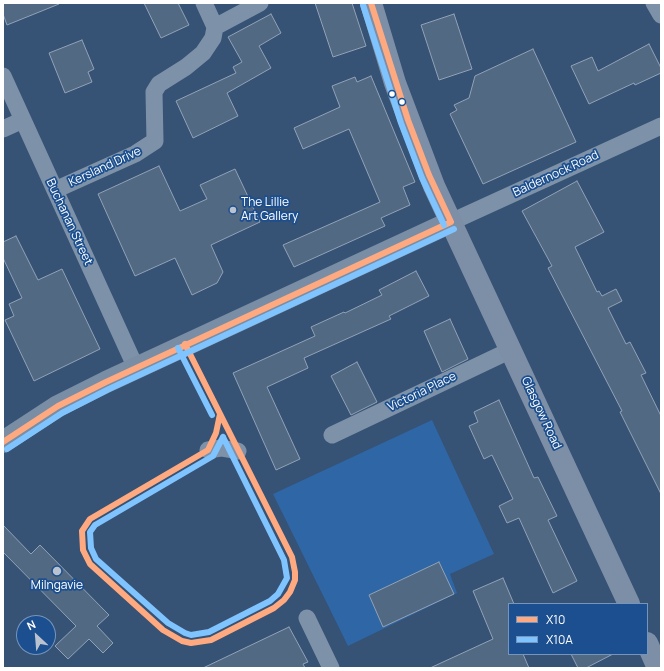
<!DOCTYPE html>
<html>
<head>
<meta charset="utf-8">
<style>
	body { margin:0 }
	#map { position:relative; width:664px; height:671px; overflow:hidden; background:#365274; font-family:Manrope,sans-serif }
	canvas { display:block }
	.frame { position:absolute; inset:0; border:4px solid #fff; pointer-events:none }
	.legend { position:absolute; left:508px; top:603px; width:140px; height:52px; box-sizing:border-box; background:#1b4f8f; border:1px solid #7695bc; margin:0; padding:5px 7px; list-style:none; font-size:12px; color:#fff }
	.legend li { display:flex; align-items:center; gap:8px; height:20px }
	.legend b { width:20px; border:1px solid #7695bc }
	.north { position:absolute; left:16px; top:615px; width:40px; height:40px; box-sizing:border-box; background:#1b4f8f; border:1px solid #7695bc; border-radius:50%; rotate:334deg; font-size:11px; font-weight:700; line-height:16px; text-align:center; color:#fff }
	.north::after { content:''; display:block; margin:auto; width:14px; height:18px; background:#b9c2ce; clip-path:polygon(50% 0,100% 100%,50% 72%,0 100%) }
</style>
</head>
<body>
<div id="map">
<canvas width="664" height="671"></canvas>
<div class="frame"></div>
<ul class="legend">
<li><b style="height:5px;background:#ffa980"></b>X10</li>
<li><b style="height:5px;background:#80c4ff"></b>X10A</li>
</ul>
<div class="north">N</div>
</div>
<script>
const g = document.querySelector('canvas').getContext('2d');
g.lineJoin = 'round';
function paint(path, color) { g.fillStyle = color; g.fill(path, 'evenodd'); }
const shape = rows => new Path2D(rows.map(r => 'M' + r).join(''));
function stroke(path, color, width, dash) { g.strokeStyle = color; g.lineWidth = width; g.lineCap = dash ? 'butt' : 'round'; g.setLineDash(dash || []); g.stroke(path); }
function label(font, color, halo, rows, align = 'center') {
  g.font = font + ' Manrope,sans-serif'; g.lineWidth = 3.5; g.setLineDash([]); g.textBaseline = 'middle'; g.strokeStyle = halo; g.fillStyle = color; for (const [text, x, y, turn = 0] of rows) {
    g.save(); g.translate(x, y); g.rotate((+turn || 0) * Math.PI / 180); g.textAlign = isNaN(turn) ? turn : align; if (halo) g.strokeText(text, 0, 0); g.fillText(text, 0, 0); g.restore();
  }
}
paint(shape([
	[432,420,494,554,450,574,457,593,348,646,273,494]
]), '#2f66a5');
const building = shape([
	[3,3,59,3,59,4,7,25,3,14,3,3],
	[144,3,178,3,189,25,161,38,144,3],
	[315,3,352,3,366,46,333,57,315,3],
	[271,14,281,33,259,46,271,68,227,93,238,116,193,138,176,101,236,73,233,67,242,62,228,37,271,14],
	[454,14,472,69,439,80,421,25,454,14],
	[82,40,94,69,88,72,92,82,65,93,49,53,82,40],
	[649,44,661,68,661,73,635,85,634,83,589,104,571,66,592,57,598,71,649,44],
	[533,49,576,142,483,184,450,114,457,110,454,105,469,98,475,76,533,49],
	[371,76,415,182,403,187,410,205,381,218,385,226,294,267,283,245,380,202,349,129,303,149,294,128,340,107,332,86,355,77,357,82,371,76],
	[159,166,180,211,207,199,200,185,235,169,260,222,211,245,223,272,217,283,192,295,175,258,135,276,98,194,159,166],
	[577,181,604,232,575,247,597,292,599,291,602,296,616,289,622,301,608,308,626,344,630,342,646,373,641,375,661,416,661,494,620,412,622,411,548,268,552,266,522,211,577,181],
	[16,236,38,280,62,269,100,349,34,381,5,320,14,316,9,304,22,298,3,258,3,242,16,236],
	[416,271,429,296,389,316,391,319,304,358,308,368,267,387,300,459,276,470,233,373,315,336,311,327,344,312,345,313,382,295,379,290,416,271],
	[450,319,468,359,442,372,424,331,450,319],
	[357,362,377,402,351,415,331,376,357,362],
	[499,400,534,478,538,477,557,516,548,520,577,581,553,593,519,518,507,523,499,506,513,499,492,455,484,459,469,426,478,422,474,412,499,400],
	[3,525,31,554,40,545,109,615,97,626,113,643,103,653,89,639,68,659,55,646,76,626,3,552,3,525],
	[439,562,454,594,383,627,369,595,439,562],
	[503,578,514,604,509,604,509,654,523,654,529,668,430,668,493,639,473,591,503,578],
	[289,627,308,662,303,664,305,668,203,668,289,627],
	[571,654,613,654,586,668,578,668,571,654]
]);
paint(building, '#526984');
stroke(building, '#92a2b6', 1);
stroke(shape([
	[654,3,661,15],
	[215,27,260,3],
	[3,76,136,368],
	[3,129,23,120],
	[55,190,135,154,155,141,154,92,159,84,186,67,203,53,213,38,215,27,204,3],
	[451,222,661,126],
	[332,435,511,350],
	[208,450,221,448,238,451],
	[307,618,331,668]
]), '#7d92a8', 17);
stroke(shape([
	[3,442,58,406,106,382,451,222]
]), '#798da4', 22);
stroke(shape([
	[371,3,395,83,434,186,629,604],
	[647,643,658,668]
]), '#7d8ea7', 22);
stroke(shape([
	[371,3,408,120,429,175,451,222],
	[185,344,292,557,295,572,295,580,290,592,284,600,274,608,211,640,191,643,182,641,163,630,90,564,83,550,82,531,90,519,208,450,216,433,220,414],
	[3,442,58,406,106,382,451,222]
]), '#ffa980', 6);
stroke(shape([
	[363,5,401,123,422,178,444,225],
	[178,348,212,415],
	[223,437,284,560,287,578,278,594,270,601,209,632,191,635,185,633,168,623,96,559,91,548,90,532,95,525,213,456,223,437],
	[7,449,62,413,109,389,454,229]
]), '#80c4ff', 6);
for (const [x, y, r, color] of [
	[392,94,3.5,"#fff"],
	[402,102,3.5,"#fff"],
	[233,210,4,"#b9c2ce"],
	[57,571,5,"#b9c2ce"]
]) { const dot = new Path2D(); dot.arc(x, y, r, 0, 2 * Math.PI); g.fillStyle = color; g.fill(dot); stroke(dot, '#1b4f8f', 1.5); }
label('12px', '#fff', '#1b4f8f', [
	["Kersland Drive",105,167,-25],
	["Baldernock Road",556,174,-25],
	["Buchanan Street",69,222,65],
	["Victoria Place",422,392,-26],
	["Glasgow Road",541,413,65]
]);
label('12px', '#fff', '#1b4f8f', [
	["The Lillie",241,203],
	["Art Gallery",241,217],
	["Milngavie",57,586,"center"]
], 'left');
</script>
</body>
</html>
